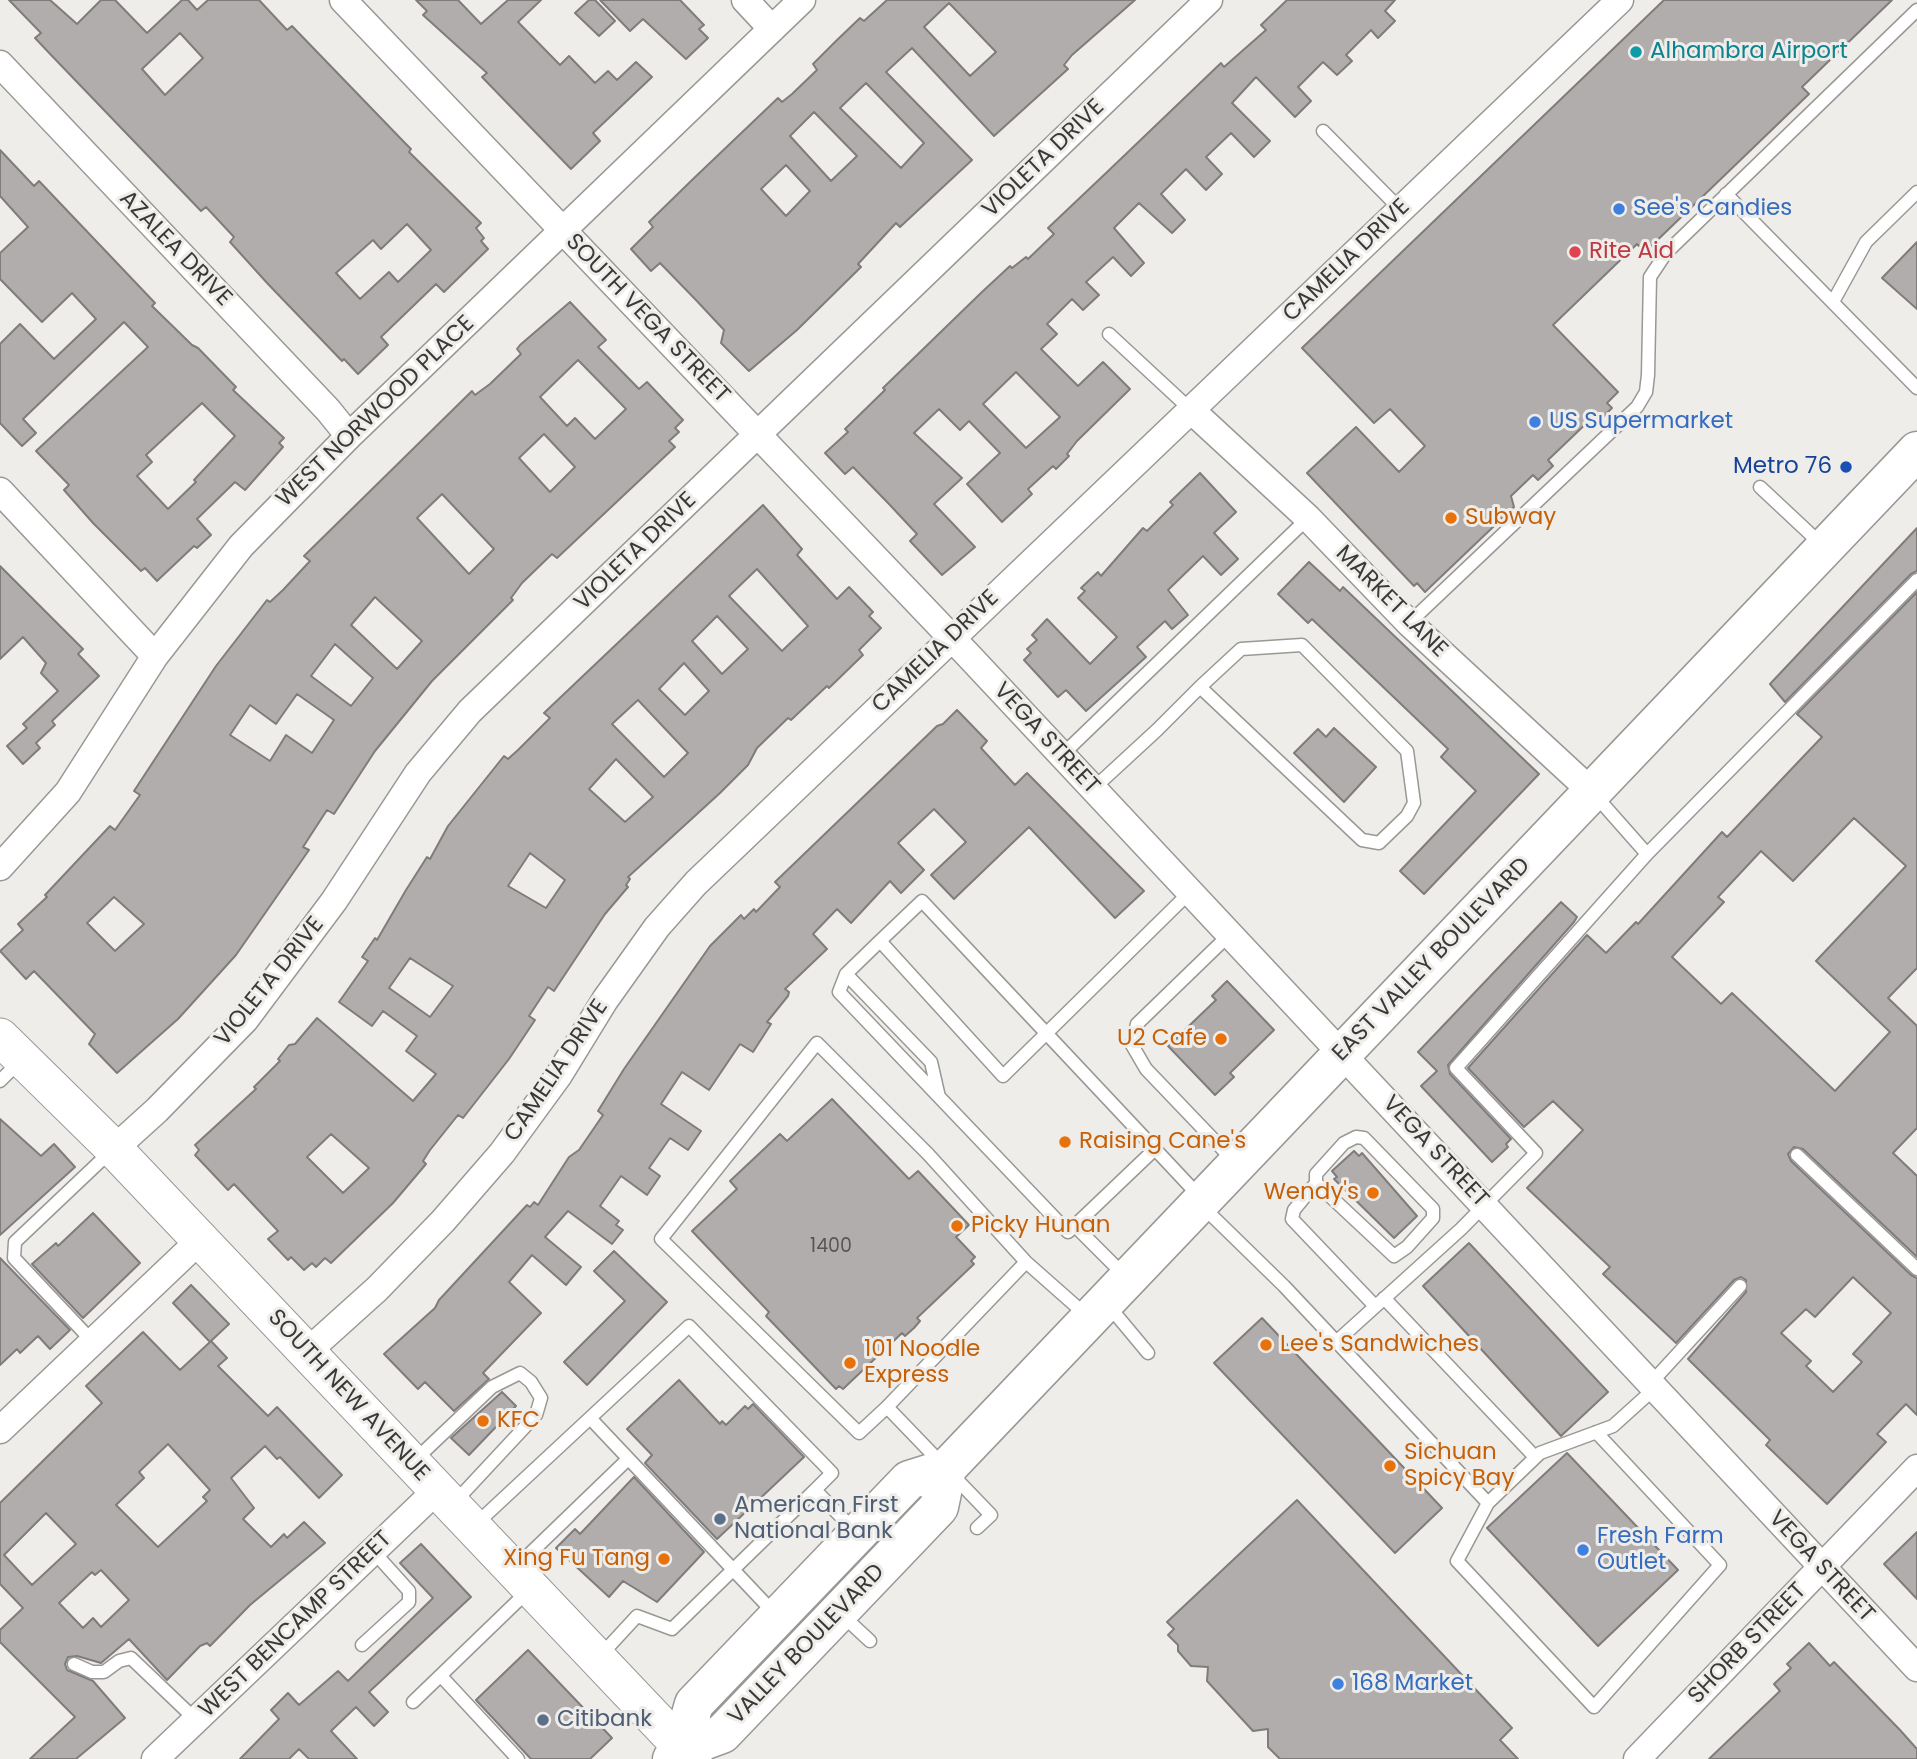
<!DOCTYPE html>
<html>
<head>
<meta charset="utf-8">
<style>
	body { margin:0 }
	canvas { display:block; background:#efedea }
</style>
</head>
<body>
<canvas width="1917" height="1759"></canvas>
<script>
const g = document.querySelector('canvas').getContext('2d');
g.lineJoin = 'round';
function paint(path, color) { g.fillStyle = color; g.fill(path, 'evenodd'); }
const shape = rows => new Path2D(rows.map(r => 'M' + r).join(''));
function stroke(path, color, width, dash) { g.strokeStyle = color; g.lineWidth = width; g.lineCap = dash ? 'butt' : 'round'; g.setLineDash(dash || []); g.stroke(path); }
function label(font, color, halo, rows, align = 'center') {
  g.font = font + ' Poppins,sans-serif'; g.lineWidth = 6; g.setLineDash([]); g.textBaseline = 'middle'; g.strokeStyle = halo; g.fillStyle = color; for (const [text, x, y, turn = 0] of rows) {
    g.save(); g.translate(x, y); g.rotate((+turn || 0) * Math.PI / 180); g.textAlign = isNaN(turn) ? turn : align; if (halo) g.strokeText(text, 0, 0); g.fillText(text, 0, 0); g.restore();
  }
}
const building = shape([
	[9,0,50,0,77,24,101,0,115,0,147,33,182,0,188,0,197,10,208,0,259,0,287,30,292,26,404,142,411,149,409,152,481,223,476,228,484,238,481,241,488,249,444,292,436,284,381,337,388,345,358,374,344,359,342,361,268,284,230,242,234,237,206,207,201,211,53,57,35,38,41,33,9,0],
	[180,33,203,58,165,95,142,69,180,33],
	[407,224,431,250,398,282,389,272,360,299,336,273,373,240,381,249,407,224],
	[416,0,458,0,481,24,508,0,541,0,518,22,560,65,569,56,595,83,608,71,617,80,636,62,652,77,593,133,600,141,571,169,482,77,487,73,423,15,427,11,416,0],
	[589,0,595,0,615,21,599,36,575,13,589,0],
	[600,0,680,0,704,25,699,29,708,38,686,59,643,19,630,31,600,0],
	[887,0,1135,0,1072,55,1064,65,1068,69,994,136,912,48,886,72,972,160,900,227,896,223,858,264,861,267,797,330,749,371,721,343,724,330,695,299,660,263,651,271,631,249,653,227,649,222,691,181,778,98,782,102,792,94,817,70,813,64,836,41,860,18,864,21,887,0],
	[949,3,996,52,970,76,924,27,949,3],
	[866,83,924,143,901,168,840,108,866,83],
	[814,112,857,156,831,181,790,136,814,112],
	[786,165,810,191,786,216,761,189,786,165],
	[1287,0,1395,0,1385,11,1395,21,1378,38,1371,30,1346,55,1352,61,1337,75,1323,62,1298,87,1311,101,1295,117,1256,77,1232,103,1270,141,1254,157,1231,133,1206,157,1222,174,1206,190,1186,169,1161,194,1185,220,1172,233,1139,203,1114,228,1144,263,1131,276,1113,257,1086,282,1099,295,1083,310,1072,299,1047,324,1057,334,1041,349,1078,386,1103,362,1130,389,1077,441,1067,454,1069,456,1056,469,1053,466,1028,489,1032,494,1002,522,967,484,1000,453,969,421,960,430,939,409,914,433,962,478,934,504,975,547,942,575,910,541,917,534,889,504,853,467,845,474,825,453,848,432,845,429,885,390,883,388,982,292,1010,266,1012,268,1026,257,1028,259,1054,234,1048,228,1105,174,1221,63,1224,67,1266,30,1261,25,1287,0],
	[1016,372,1060,417,1026,448,983,404,1016,372],
	[1664,0,1892,0,1802,87,1809,94,1645,252,1637,244,1553,325,1618,392,1607,403,1612,408,1598,422,1593,417,1548,460,1553,466,1538,480,1533,475,1511,496,1514,507,1425,592,1417,583,1414,586,1307,473,1356,427,1399,472,1425,446,1390,409,1374,423,1302,348,1664,0],
	[0,150,34,186,39,181,155,303,152,306,192,345,198,348,236,387,233,390,284,438,279,443,283,447,245,490,235,482,197,519,211,535,197,548,194,546,157,581,145,568,141,571,93,523,64,490,69,485,36,451,148,347,124,322,23,419,36,433,22,446,0,423,0,344,20,324,54,359,96,319,72,293,42,322,0,279,0,253,28,227,0,196,0,150],
	[202,403,235,436,194,480,196,482,168,509,137,476,152,462,146,455,202,403],
	[1917,242,1917,309,1882,278,1917,242],
	[570,302,606,340,598,347,639,389,647,382,683,420,675,428,679,432,669,441,675,447,557,558,552,554,522,583,511,598,513,600,432,681,375,751,334,814,327,810,303,847,309,850,236,955,178,1019,117,1073,89,1044,95,1034,34,971,26,979,0,951,23,930,18,924,47,897,45,895,110,826,115,830,140,795,134,791,216,666,267,600,270,602,283,590,310,561,304,556,472,391,475,395,490,384,521,354,517,349,520,345,570,302],
	[578,360,626,409,595,439,575,418,567,426,540,397,578,360],
	[544,434,575,467,550,492,519,458,544,434],
	[442,494,494,549,469,574,417,518,442,494],
	[375,597,422,641,397,669,351,625,375,597],
	[335,644,373,678,351,706,311,676,335,644],
	[297,694,334,720,312,753,286,735,270,761,230,735,250,705,276,724,297,694],
	[114,897,144,924,115,951,87,923,114,897],
	[1200,473,1236,512,1214,533,1238,559,1221,575,1203,556,1168,590,1188,615,1172,629,1165,621,1137,647,1146,657,1086,711,1066,690,1058,697,1024,660,1031,653,1027,649,1037,640,1032,635,1047,619,1090,664,1117,637,1078,598,1085,591,1081,588,1098,572,1101,576,1143,528,1147,531,1173,505,1170,502,1200,473],
	[763,505,802,549,797,555,837,599,849,587,873,612,869,616,881,628,859,650,863,655,829,688,827,686,791,720,788,718,757,748,748,765,720,793,628,877,630,879,626,885,628,887,605,914,554,991,548,987,529,1016,535,1020,509,1059,463,1118,458,1115,430,1150,423,1161,426,1164,393,1203,331,1263,325,1258,316,1267,312,1263,304,1270,291,1257,288,1260,268,1239,278,1231,234,1184,228,1190,195,1155,199,1150,195,1145,256,1089,254,1087,280,1061,278,1059,289,1045,295,1044,317,1018,413,1101,436,1074,406,1051,417,1036,383,1011,372,1026,339,1002,368,961,362,957,375,938,377,940,406,890,427,857,430,859,448,826,504,756,508,759,518,750,550,718,544,713,763,505],
	[757,569,808,626,782,651,729,596,757,569],
	[717,616,748,649,722,674,692,641,717,616],
	[684,663,709,691,685,715,659,689,684,663],
	[638,700,688,753,664,777,612,724,638,700],
	[616,759,653,797,625,822,589,789,616,759],
	[530,853,565,880,546,908,508,886,530,853],
	[410,958,453,986,430,1017,389,988,410,958],
	[331,1134,369,1168,343,1193,307,1157,331,1134],
	[1917,528,1917,571,1911,574,1785,702,1770,684,1917,528],
	[1309,562,1340,591,1343,587,1539,774,1424,894,1400,871,1476,791,1441,757,1448,749,1312,619,1308,623,1278,594,1309,562],
	[0,566,83,649,78,654,99,676,52,721,55,725,36,743,40,748,23,764,7,746,27,728,23,724,58,691,41,673,46,663,23,637,0,659,0,566],
	[1917,592,1917,968,1888,998,1917,1026,1917,1128,1893,1153,1917,1176,1917,1257,1803,1149,1794,1147,1788,1154,1791,1161,1911,1275,1917,1278,1917,1415,1906,1404,1877,1434,1886,1442,1827,1504,1766,1445,1770,1440,1688,1359,1746,1292,1746,1280,1741,1277,1734,1280,1676,1343,1603,1274,1610,1267,1527,1188,1583,1130,1553,1101,1524,1127,1468,1068,1587,935,1606,953,1636,922,1638,924,1722,832,1727,837,1801,759,1822,737,1797,714,1917,592],
	[1854,818,1906,866,1816,961,1890,1032,1835,1091,1732,993,1721,1004,1672,957,1724,902,1718,897,1761,851,1793,881,1854,818],
	[1853,1277,1891,1313,1853,1354,1862,1362,1833,1392,1806,1366,1811,1361,1781,1333,1806,1309,1815,1317,1853,1277],
	[957,710,987,741,981,748,1015,785,1027,773,1144,891,1115,918,1029,827,954,899,931,875,966,842,934,809,898,843,924,870,901,893,890,881,851,923,837,909,813,934,827,949,785,989,789,992,788,996,767,1022,771,1024,753,1052,740,1044,709,1090,682,1072,661,1104,701,1131,688,1150,670,1138,649,1168,660,1176,647,1195,621,1176,600,1206,619,1221,616,1225,623,1230,612,1244,568,1211,545,1237,581,1267,566,1285,532,1255,509,1282,541,1313,483,1373,489,1379,454,1411,425,1382,418,1389,384,1354,435,1308,439,1300,527,1205,530,1207,534,1202,538,1205,569,1157,579,1150,603,1115,598,1111,624,1069,710,946,741,915,744,919,754,909,756,912,780,887,775,882,937,726,943,724,957,710],
	[1334,728,1376,767,1344,802,1294,753,1318,729,1326,737,1334,728],
	[1561,902,1577,917,1574,922,1448,1065,1450,1074,1511,1139,1506,1144,1508,1147,1492,1162,1421,1086,1437,1071,1418,1052,1561,902],
	[1227,981,1274,1030,1230,1073,1234,1077,1215,1095,1168,1046,1216,1000,1212,996,1227,981],
	[832,1099,909,1179,918,1171,969,1225,956,1237,975,1257,971,1261,974,1264,917,1318,920,1321,914,1328,905,1336,902,1333,843,1389,839,1386,836,1389,766,1316,769,1312,692,1231,737,1189,730,1181,780,1134,787,1141,832,1099],
	[0,1119,41,1156,54,1144,75,1167,0,1235,0,1119],
	[1354,1151,1359,1156,1362,1153,1417,1216,1394,1238,1334,1179,1337,1177,1332,1171,1354,1151],
	[93,1213,140,1263,83,1318,32,1264,56,1243,58,1246,93,1213],
	[1469,1243,1608,1392,1561,1436,1423,1286,1469,1243],
	[614,1251,667,1302,587,1385,564,1362,625,1301,594,1271,614,1251],
	[0,1258,70,1330,50,1349,38,1336,20,1353,17,1349,0,1365,0,1258],
	[191,1285,229,1324,211,1341,227,1358,218,1366,268,1416,277,1407,342,1475,319,1498,280,1457,277,1459,265,1446,231,1478,254,1508,243,1519,271,1547,284,1534,287,1538,304,1522,325,1543,250,1605,210,1646,207,1643,200,1646,167,1680,129,1639,101,1663,77,1656,68,1657,65,1664,67,1670,93,1681,125,1718,76,1759,30,1759,75,1717,0,1642,0,1630,23,1608,0,1584,0,1503,102,1403,86,1386,143,1332,180,1370,210,1342,173,1303,191,1285],
	[168,1444,210,1490,203,1497,207,1501,158,1547,116,1505,144,1478,139,1472,168,1444],
	[46,1513,76,1544,32,1585,4,1555,46,1513],
	[101,1570,129,1600,101,1627,93,1618,83,1628,59,1603,92,1572,95,1575,101,1570],
	[1262,1318,1442,1508,1395,1553,1214,1363,1262,1318],
	[679,1380,720,1424,722,1421,726,1425,745,1406,748,1409,753,1404,804,1457,717,1539,645,1463,652,1455,627,1429,679,1380],
	[502,1392,516,1406,469,1455,451,1438,502,1392],
	[1567,1453,1678,1570,1598,1646,1487,1528,1567,1453],
	[634,1477,704,1552,657,1602,623,1581,609,1597,556,1548,575,1529,580,1534,634,1477],
	[1297,1500,1512,1728,1500,1740,1518,1759,1280,1759,1268,1747,1268,1729,1253,1731,1207,1681,1208,1667,1191,1666,1178,1651,1178,1645,1168,1635,1174,1629,1167,1622,1297,1500],
	[1917,1532,1917,1599,1884,1564,1917,1532],
	[421,1544,471,1597,369,1692,388,1712,374,1726,356,1707,331,1731,357,1759,309,1759,299,1749,289,1759,240,1759,279,1719,271,1710,288,1693,299,1705,338,1671,348,1681,433,1598,400,1563,421,1544],
	[1809,1643,1830,1666,1834,1662,1900,1730,1917,1749,1917,1759,1709,1759,1780,1691,1774,1684,1791,1668,1787,1664,1809,1643],
	[528,1650,612,1738,590,1759,531,1759,476,1700,528,1650]
]);
paint(building, '#b1adac');
stroke(building, '#807c7b', 2);
const lane = shape([
	[1323,131,1401,210],
	[1726,194,1917,388],
	[1834,300,1866,242,1917,192],
	[1109,334,1191,410],
	[1760,487,1822,545],
	[1409,623,1637,407,1646,392,1648,375,1650,277,1666,253,1917,10],
	[1061,756,1308,518],
	[1093,789,1157,730,1200,687,1241,649,1302,645,1407,751,1414,803,1407,816,1379,843,1362,840,1200,687],
	[1594,794,1647,854,1917,580],
	[1230,934,1137,1024,1132,1045,1146,1069,1234,1161],
	[846,974,839,992,1068,1232,1155,1149,922,901,880,941],
	[0,1081,21,1060],
	[939,1097,931,1062,846,974,880,941,1003,1076,1190,892],
	[1155,1149,1200,1197],
	[1797,1155,1917,1269],
	[1316,1183,1394,1256,1407,1247,1433,1218,1433,1209,1364,1138,1356,1137,1344,1143,1316,1174,1316,1183,1294,1210,1292,1219,1374,1305],
	[1202,1206,1284,1286,1488,1503,1540,1453,1613,1426,1654,1389],
	[1075,1226,1124,1275],
	[1384,1298,1535,1457],
	[1108,1305,1148,1353],
	[93,1342,14,1258,15,1242,111,1151],
	[1336,1342,1461,1229,1536,1153,1456,1068,1647,854],
	[1650,1384,1740,1286],
	[887,1407,859,1433,661,1239,817,1043,928,1154,1026,1262],
	[590,1418,689,1326,832,1473,815,1490,854,1530],
	[413,1462,492,1387,520,1373,531,1382,541,1398,536,1415,454,1503],
	[1488,1503,1457,1561,1594,1707,1720,1565,1596,1432],
	[475,1525,590,1418,775,1614],
	[977,1528,991,1515,887,1407,1026,1262,1086,1315],
	[515,1568,628,1459],
	[842,1615,870,1641],
	[362,1645,409,1602,409,1591,373,1551],
	[601,1655,637,1616,672,1629,815,1490],
	[74,1664,92,1672,104,1672,119,1661,131,1658,196,1720],
	[441,1676,518,1759],
	[413,1702,528,1591]
]);
const street = shape([
	[343,0,968,655,1917,1668],
	[745,0,772,29],
	[0,64,328,410,349,436],
	[1191,410,1308,518,1409,623,1592,792],
	[0,491,155,656],
	[0,867,68,792,155,656,241,546,349,436,802,0],
	[114,1149,157,1110,245,1020,334,901,418,773,470,711,1209,0],
	[307,1352,377,1289,443,1221,502,1153,559,1075,605,1000,657,927,696,883,1620,0],
	[0,1430,200,1240],
	[155,1759,437,1490],
	[1637,1759,1917,1468]
]);
const secondary = shape([
	[0,1037,114,1149,693,1759]
]);
const primary = shape([
	[681,1749,694,1704,909,1480,947,1468,1917,451],
	[672,1759,681,1749,722,1734,939,1507,947,1468]
]);
stroke(lane, '#9a9895', 15);
stroke(street, '#9a9895', 29);
stroke(secondary, '#9a9895', 39);
stroke(primary, '#9a9895', 41);
stroke(lane, '#fff', 12);
stroke(street, '#fff', 26);
stroke(secondary, '#fff', 37);
stroke(primary, '#fff', 38);
for (const [x, y, r, color] of [
	[1636,52,7,"#0f9aa8"],
	[1619,209,7,"#3f7fe0"],
	[1575,252,7,"#e0444e"],
	[1535,422,7,"#3f7fe0"],
	[1846,467,7,"#1a4fb4"],
	[1451,518,7,"#e8710a"],
	[1221,1039,7,"#e8710a"],
	[1065,1142,7,"#e8710a"],
	[1373,1193,7,"#e8710a"],
	[957,1226,7,"#e8710a"],
	[1266,1345,7,"#e8710a"],
	[850,1363,7,"#e8710a"],
	[483,1421,7,"#e8710a"],
	[1390,1466,7,"#e8710a"],
	[720,1519,7,"#5c6f8a"],
	[1583,1550,7,"#3f7fe0"],
	[664,1559,7,"#e8710a"],
	[1338,1684,7,"#3f7fe0"],
	[543,1720,7,"#5c6f8a"]
]) { const dot = new Path2D(); dot.arc(x, y, r, 0, 2 * Math.PI); g.fillStyle = color; g.fill(dot); stroke(dot, '#efedea', 2.5); }
label('19px', '#585655', null, [
	["1400",831,1247]
]);
label('23px', '#0d838f', '#efedea', [
	["Alhambra Airport",1650,52]
], 'left');
label('23px', '#3a3938', '#efedea', [
	["VIOLETA DRIVE",1044,159,-44],
	["AZALEA DRIVE",175,249,46],
	["CAMELIA DRIVE",1347,261,-44],
	["SOUTH VEGA STREET",647,319,46],
	["WEST NORWOOD PLACE",376,412,-44],
	["VIOLETA DRIVE",636,552,-44],
	["MARKET LANE",1391,602,45],
	["CAMELIA DRIVE",936,652,-44],
	["VEGA STREET",1046,739,47],
	["EAST VALLEY BOULEVARD",1432,960,-46],
	["VIOLETA DRIVE",270,982,-51],
	["CAMELIA DRIVE",557,1071,-56],
	["VEGA STREET",1435,1152,47],
	["SOUTH NEW AVENUE",348,1396,47],
	["VEGA STREET",1821,1567,47],
	["WEST BENCAMP STREET",296,1625,-44],
	["SHORB STREET",1748,1644,-46],
	["VALLEY BOULEVARD",807,1645,-46]
]);
label('23px', '#366cbe', '#efedea', [
	["See's Candies",1633,209],
	["US Supermarket",1549,422],
	["Fresh Farm",1597,1537],
	["Outlet",1597,1563],
	["168 Market",1352,1684]
], 'left');
label('23px', '#be3a42', '#efedea', [
	["Rite Aid",1589,252]
], 'left');
label('23px', '#164399', '#efedea', [
	["Metro 76",1832,467]
], 'right');
label('23px', '#c56008', '#efedea', [
	["Subway",1465,518],
	["U2 Cafe",1207,1039,"right"],
	["Raising Cane's",1079,1142],
	["Wendy's",1359,1193,"right"],
	["Picky Hunan",971,1226],
	["Lee's Sandwiches",1280,1345],
	["101 Noodle",864,1350],
	["Express",864,1376],
	["KFC",497,1421],
	["Sichuan",1404,1453],
	["Spicy Bay",1404,1479],
	["Xing Fu Tang",650,1559,"right"]
], 'left');
label('23px', '#4e5e75', '#efedea', [
	["American First",734,1506],
	["National Bank",734,1532],
	["Citibank",557,1720]
], 'left');
</script>
</body>
</html>
